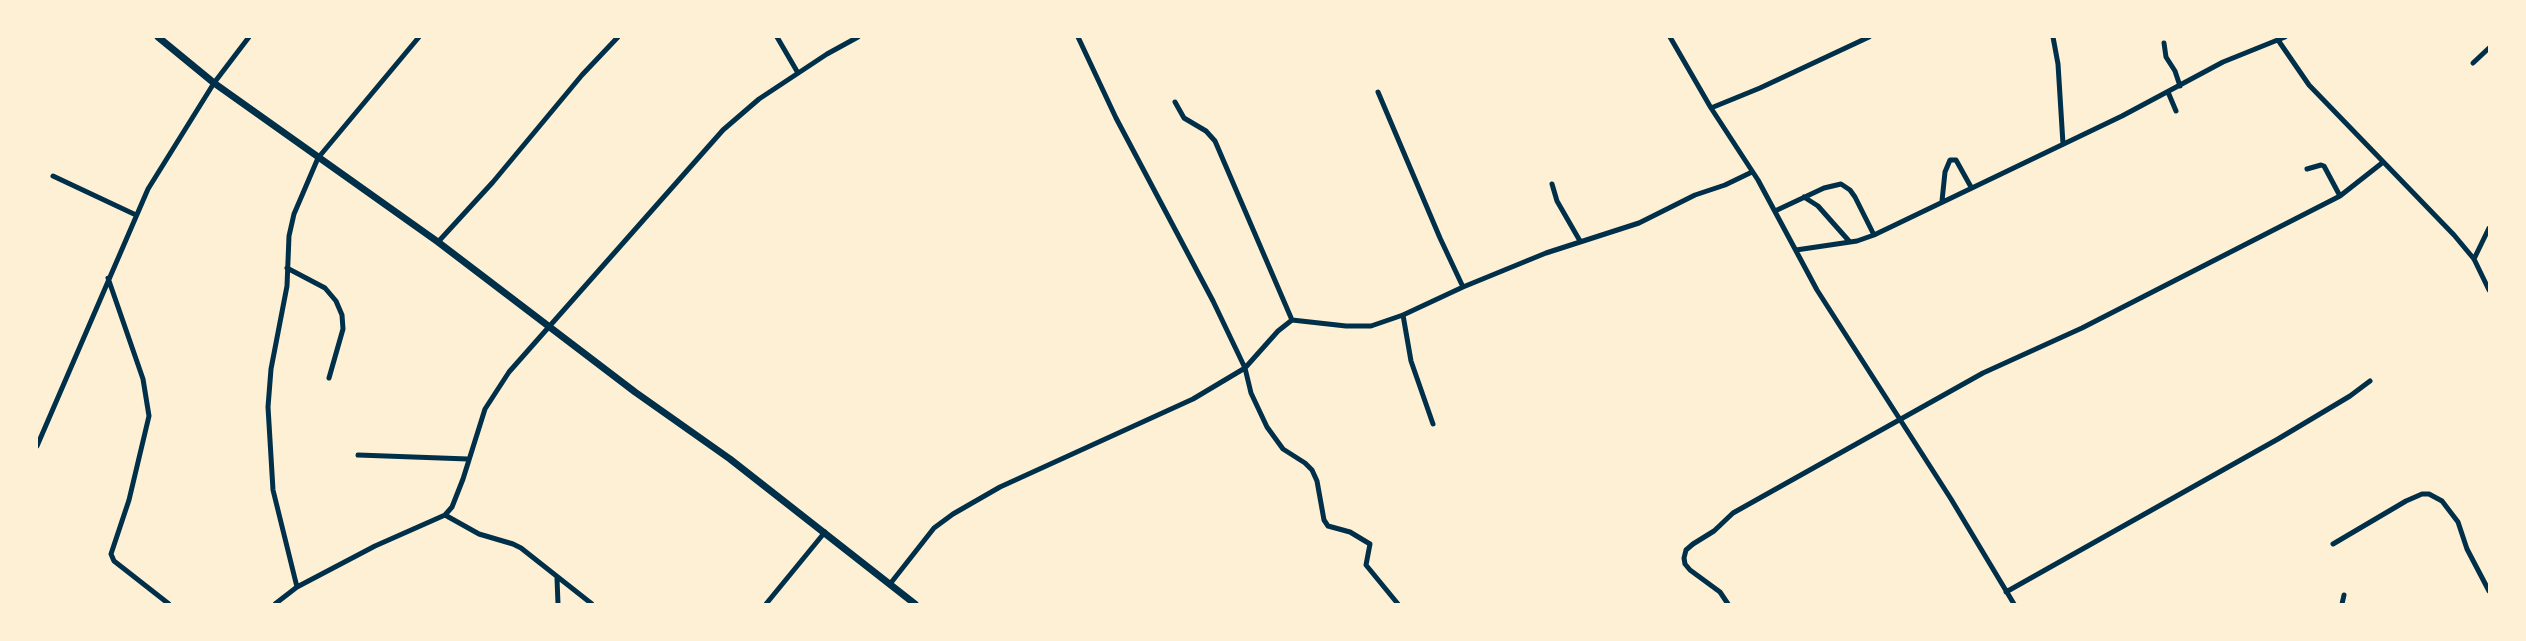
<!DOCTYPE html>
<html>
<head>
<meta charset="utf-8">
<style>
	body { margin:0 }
	#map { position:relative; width:2526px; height:641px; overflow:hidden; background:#fdf0d5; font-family:"Fira Sans",sans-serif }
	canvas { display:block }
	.frame { position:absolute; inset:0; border:38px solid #fdf0d5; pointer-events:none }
</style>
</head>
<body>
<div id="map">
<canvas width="2526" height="641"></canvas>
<div class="frame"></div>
</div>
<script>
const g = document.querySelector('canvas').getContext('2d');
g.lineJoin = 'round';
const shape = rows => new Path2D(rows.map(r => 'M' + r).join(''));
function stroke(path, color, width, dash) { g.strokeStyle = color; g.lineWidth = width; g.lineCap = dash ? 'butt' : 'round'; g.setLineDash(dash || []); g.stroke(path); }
stroke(shape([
	[777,37,798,73],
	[1078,37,1116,118,1213,301,1245,368,1251,393,1267,427,1283,449,1305,463,1312,470,1317,481,1324,520,1328,526,1350,532,1370,544,1366,565,1398,604],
	[1670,37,1711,108,1758,180,1817,290,1951,499,2014,604],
	[2053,37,2058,64,2063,144],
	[2278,40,2309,85,2454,235,2474,259,2489,290],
	[2164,43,2166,57,2175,71,2180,86],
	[2473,63,2489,48],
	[1378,92,1440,238,1463,287],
	[2168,92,2176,111],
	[1175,102,1184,118,1206,131,1215,141,1292,320],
	[1711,108,1760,88,1869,37],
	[2307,169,2321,165,2324,166,2340,196],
	[53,176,136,215],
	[1552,184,1557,201,1580,241],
	[1804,197,1818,206,1849,241],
	[1942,201,1945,172,1950,160,1956,160,1971,187],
	[1775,211,1824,188,1841,184,1850,190,1855,197,1874,235],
	[438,242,493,182,582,75,618,37],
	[1796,250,1857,241,1874,235,2122,116,2223,62,2285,37],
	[2474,259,2489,228],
	[287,268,325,288,336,301,342,315,343,329,329,378],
	[108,278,143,379,149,416,129,500,111,554,114,561,123,568,169,604],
	[1403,315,1411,361,1433,424],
	[37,446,148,189,214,83,249,37],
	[358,455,468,459],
	[445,515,479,534,513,544,521,548,592,604],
	[2333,544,2406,501,2422,494,2429,494,2442,501,2458,522,2467,549,2489,591],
	[557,578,558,604],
	[890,584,934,528,953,514,1000,487,1193,399,1245,368,1278,331,1292,320,1346,326,1371,326,1403,315,1463,287,1546,253,1639,223,1695,195,1725,185,1752,172],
	[297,587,273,490,268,407,271,369,287,286,289,236,294,214,318,158,419,37],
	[2006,592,2278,439,2350,396,2370,381],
	[275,604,297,587,375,546,445,515,452,507,463,479,485,409,509,372,723,130,759,99,827,54,858,37],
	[766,604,825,532],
	[1728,604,1720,592,1690,570,1685,564,1684,558,1686,550,1693,544,1714,531,1733,513,1983,373,2082,328,2340,196,2382,163],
	[2342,604,2344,595]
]), '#003049', 5);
stroke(shape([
	[158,37,214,83,438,242,635,392,730,459,915,604]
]), '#003049', 7);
</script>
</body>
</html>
